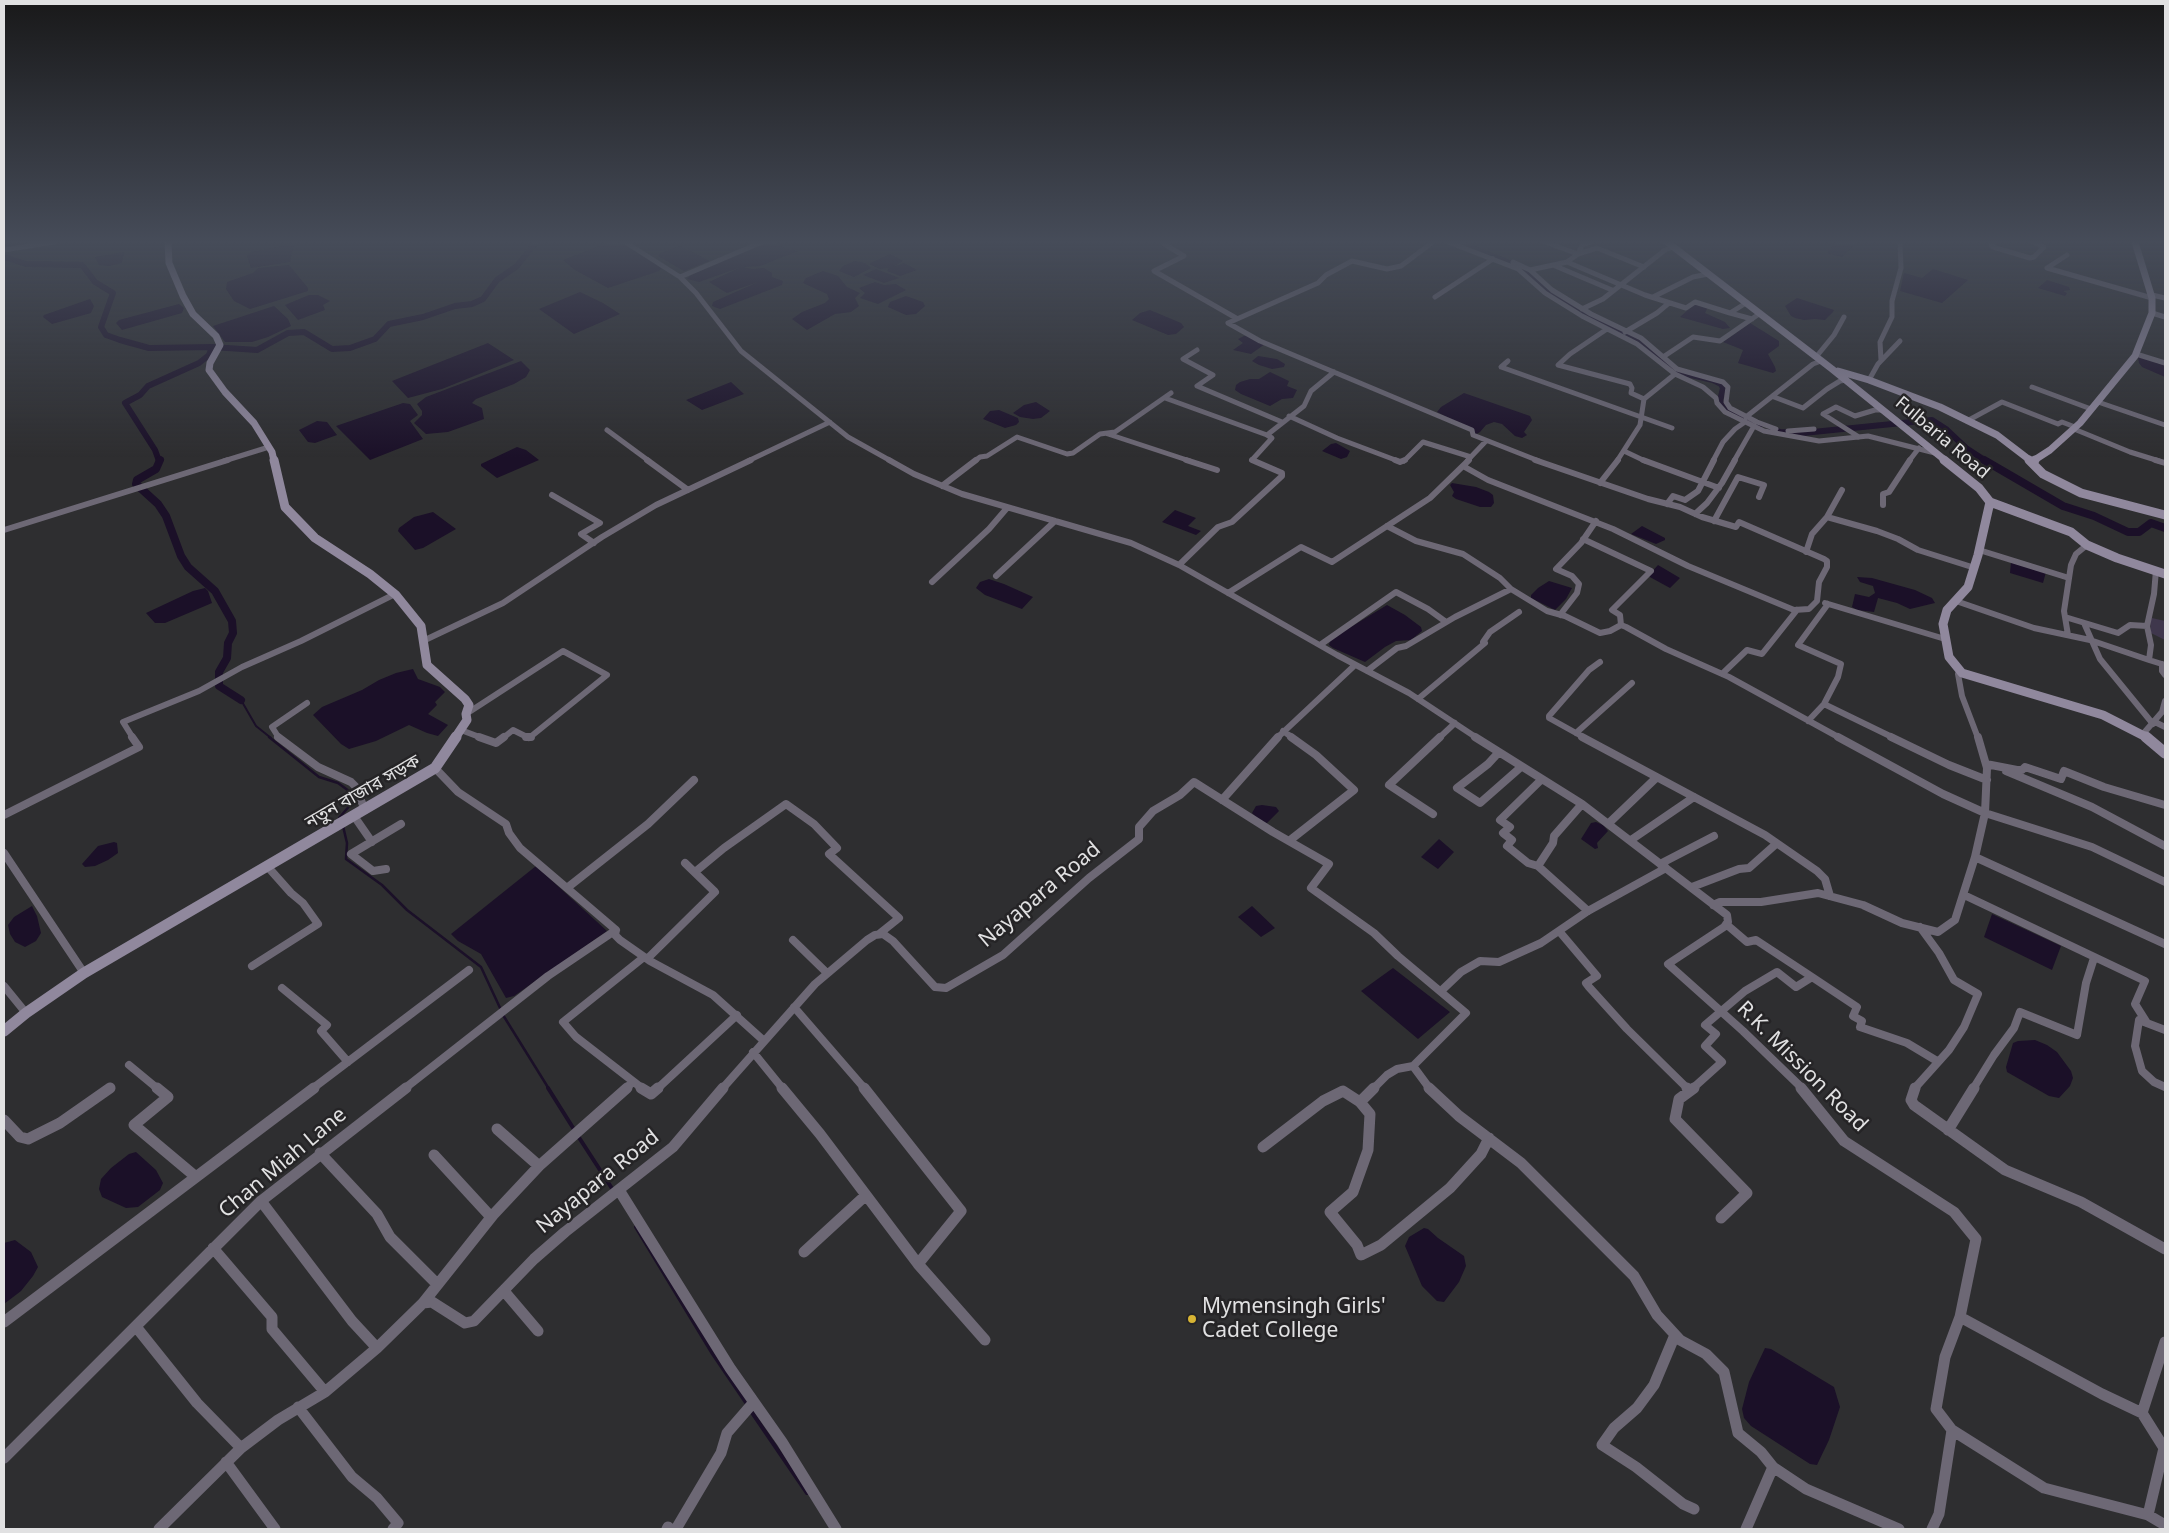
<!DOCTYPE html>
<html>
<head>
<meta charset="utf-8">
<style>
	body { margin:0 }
	#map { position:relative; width:2169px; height:1533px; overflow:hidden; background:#2e2e30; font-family:"Noto Sans",sans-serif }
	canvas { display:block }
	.frame { position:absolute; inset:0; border:5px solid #e1e1e2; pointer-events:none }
</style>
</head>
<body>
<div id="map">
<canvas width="2169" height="1533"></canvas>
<div class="frame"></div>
</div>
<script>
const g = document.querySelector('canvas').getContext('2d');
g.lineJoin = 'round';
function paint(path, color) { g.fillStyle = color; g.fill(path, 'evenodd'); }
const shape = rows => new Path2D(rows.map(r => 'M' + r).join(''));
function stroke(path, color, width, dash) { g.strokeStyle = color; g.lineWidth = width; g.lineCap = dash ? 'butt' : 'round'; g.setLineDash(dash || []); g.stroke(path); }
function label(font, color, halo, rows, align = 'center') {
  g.font = font + ' "Noto Sans","Noto Sans Bengali",sans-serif'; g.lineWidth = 5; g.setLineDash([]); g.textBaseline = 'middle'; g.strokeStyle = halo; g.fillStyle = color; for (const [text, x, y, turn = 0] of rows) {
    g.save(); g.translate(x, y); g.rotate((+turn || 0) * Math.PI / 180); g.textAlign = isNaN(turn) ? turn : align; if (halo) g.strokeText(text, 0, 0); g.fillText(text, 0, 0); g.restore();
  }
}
paint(shape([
	[2152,618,2165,621,2165,640,2151,633,2150,621]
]), '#3f374c');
paint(shape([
	[610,242,621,243,654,263,661,268,659,271,608,288,575,270,563,260],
	[766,242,774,242,786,249,798,251,760,266,743,267,752,269,764,268,772,273,772,277,783,281,782,285,720,309,712,306,713,302,758,282,727,293,709,282,741,267,699,282,687,279,691,275],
	[1836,242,1857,242,1842,257,1827,253],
	[294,244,290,262,251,268,247,256,251,252],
	[680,246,706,259,709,261,684,271,658,256,661,253],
	[124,252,122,263,109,266,99,265,95,257],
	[890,254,903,261,893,267,904,263,917,270,900,276,887,271,889,268,880,269,869,264],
	[855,261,865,263,871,268,854,277,839,271,843,266],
	[289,265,308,288,308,291,250,309,234,301,226,289,227,282,253,273,258,268],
	[876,269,897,277,899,278,884,283,863,275],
	[1933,269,1968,280,1942,303,1900,291,1904,273,1922,278],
	[823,271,838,276,847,287,860,293,855,298,859,306,851,312,835,314,807,330,792,319,802,312,825,303,829,299,827,294,803,283,806,278],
	[2047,280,2069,287,2070,290,2063,291,2067,293,2065,296,2038,288],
	[875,282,884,285,896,284,906,290,878,304,860,298,865,293,859,288],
	[580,292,603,303,620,314,574,334,539,309],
	[309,295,318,295,330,301,323,305,325,310,298,320,285,305],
	[906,296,923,302,925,306,916,314,906,315,888,307,890,302],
	[1797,298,1834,310,1833,312,1825,320,1815,319,1804,320,1795,318,1791,316,1785,306],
	[90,299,94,306,91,313,52,324,43,317,44,315],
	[1696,303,1708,307,1705,313,1725,322,1730,328,1723,329,1680,317],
	[179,304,184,308,182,313,122,330,116,323,119,320],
	[274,306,288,319,291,326,268,337,252,342,225,342,213,326],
	[1150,310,1181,323,1184,327,1176,334,1168,335,1132,320,1140,313],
	[1750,323,1779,341,1779,346,1768,354,1775,367,1776,371,1773,373,1738,363,1743,350,1723,342],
	[1244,336,1247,336,1265,344,1251,354,1233,350,1243,343,1238,339],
	[488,343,514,360,442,389,408,398,392,381],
	[1258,356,1277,359,1285,364,1284,367,1272,369,1259,365,1252,361],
	[2138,357,2165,364,2165,377,2142,367,2139,363],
	[521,361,530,370,526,377,514,384,476,399,472,403,482,408,484,419,448,432,426,434,414,423,422,415,422,411,417,404,426,397],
	[1270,372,1289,381,1287,386,1297,390,1293,398,1282,399,1270,406,1241,394,1235,390,1236,385,1240,382,1250,379,1259,379],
	[731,382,744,394,702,410,686,400],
	[1464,393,1530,416,1532,420,1524,432,1527,435,1522,438,1515,436,1502,424,1494,422,1486,425,1480,432,1475,435,1473,430,1437,412,1441,407],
	[1036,402,1050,411,1041,418,1033,419,1020,417,1013,413,1024,405],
	[403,403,410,404,418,415,410,421,423,439,370,460,336,426],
	[999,410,1018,418,1019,422,1016,425,1005,428,983,419,990,411],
	[317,421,327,422,337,435,315,443,308,442,299,430],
	[1336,443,1350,451,1347,457,1341,459,1322,451,1331,444],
	[517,447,526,450,539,460,497,478,481,466,481,464],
	[1452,483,1476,487,1489,492,1493,495,1494,503,1491,507,1480,507,1456,499,1452,496,1454,492,1450,485],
	[1175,510,1196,518,1188,526,1201,531,1196,535,1162,522],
	[433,512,456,529,423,548,415,550,398,531,399,528,414,517],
	[1642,526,1665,538,1665,540,1656,544,1631,534],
	[2011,562,2046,572,2043,583,2010,573],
	[1658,565,1680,578,1670,588,1648,576],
	[1857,577,1872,578,1915,590,1932,598,1935,603,1910,609,1897,603,1878,598,1874,612,1857,610,1852,607,1855,594,1869,597,1875,593,1873,586,1860,582],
	[989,579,1004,584,1033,597,1022,609,985,595,976,588,980,582],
	[1549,581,1572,588,1566,599,1555,610,1531,598,1531,595,1538,588],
	[205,588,208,591,212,603,165,623,155,623,146,613,193,591],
	[1387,605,1405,615,1421,627,1422,631,1411,640,1396,641,1385,647,1365,662,1333,648,1329,645,1330,641,1341,633],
	[413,669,418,679,440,687,445,692,435,702,437,705,428,714,448,725,438,736,427,733,409,725,376,741,349,749,341,744,313,715,322,707,362,690,379,680,396,673],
	[1262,805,1276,807,1279,811,1267,823,1261,822,1252,813,1256,806],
	[1596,822,1603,825,1608,831,1597,843,1598,848,1595,849,1581,839,1591,823],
	[1439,839,1454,852,1438,869,1421,857],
	[114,842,117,843,118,853,108,860,95,866,85,867,82,864,98,846],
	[536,866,607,931,514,996,506,998,481,954,458,941,451,934],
	[32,906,37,916,41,933,36,941,25,947,15,942,10,934,8,925,14,917],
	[1252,906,1275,928,1261,937,1238,917],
	[1992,914,2061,946,2052,970,1984,937],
	[1393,968,1450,1012,1418,1039,1361,991],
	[2035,1040,2047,1045,2057,1052,2071,1071,2073,1078,2070,1086,2059,1098,2049,1096,2007,1072,2006,1067,2013,1043,2018,1041],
	[136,1152,156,1170,163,1183,160,1190,138,1207,126,1208,102,1197,99,1189,101,1179,111,1168,129,1154],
	[1424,1228,1428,1229,1438,1238,1464,1256,1466,1266,1459,1282,1444,1302,1437,1301,1422,1286,1405,1246,1409,1237],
	[15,1240,31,1252,38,1267,33,1276,21,1291,4,1304,4,1243],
	[1765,1348,1771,1349,1834,1387,1840,1407,1829,1440,1817,1465,1810,1464,1751,1426,1744,1418,1742,1409,1749,1382]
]), '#1b1028');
stroke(shape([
	[241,700,256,726,271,738]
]), '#1b1028', 2);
stroke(shape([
	[269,737,319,777,338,783,353,794,352,803,339,818],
	[343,826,347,843,346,859,382,885,407,910,481,967,501,1010],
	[503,1015,549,1089]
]), '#1b1028', 2.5);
stroke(shape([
	[548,1088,575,1131],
	[578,1136,613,1190],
	[636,1227,713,1354,747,1404],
	[751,1411,807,1493]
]), '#1b1028', 4);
stroke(shape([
	[1457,242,1522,268,1548,291,1600,322,1633,336,1678,372,1713,380,1721,384,1723,388,1720,401,1732,415,1760,425],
	[4,257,26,264,82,265,95,282,113,293,101,327,106,335,120,340,149,348,212,347,257,350,288,333,304,332,332,349,350,348,375,339,389,324,423,317,455,306,472,304,483,299,497,280,517,266,536,242],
	[1772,429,1780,432,1803,433,1932,420,1946,429,1966,448,1986,461],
	[159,461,155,450,125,403,140,395,148,386,199,363,209,355,212,347]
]), '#1b1028', 6);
stroke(shape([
	[160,460,156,469,137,480,136,484,158,504,166,516,181,556,188,567,215,591,232,621,233,633,228,643,227,658,219,672,219,686,241,700],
	[1984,460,2063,506,2094,516,2128,532,2139,532,2151,523,2165,528]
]), '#1b1028', 8);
stroke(shape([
	[625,242,680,277,696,293,741,351,848,437,891,461],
	[1168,242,1164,244,1184,256,1154,271,1236,318],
	[1433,242,1401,266,1387,269,1352,261,1326,275,1318,283,1228,323,1260,341,1472,430,1473,435,1539,461],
	[1448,242,1518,269,1545,293,1582,316,1637,344,1675,374],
	[1545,242,1578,254,1582,245,1591,242],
	[1994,242,1991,245,1993,247,2030,258,2034,257,2044,247,2033,242],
	[4,250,55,242],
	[2067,255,2047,268,2152,298],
	[1513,262,1530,270,1567,262,1578,254,1597,248,1644,267],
	[1567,262,1645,295,1686,308,1695,302,1730,313],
	[1553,265,1612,290],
	[1530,270,1552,290,1591,314,1641,338,1677,369,1723,382,1728,387,1726,402,1730,408,1757,422,1776,429],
	[680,277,762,242],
	[2152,295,2165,298],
	[1435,297,1493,259],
	[1653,297,1693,277,1708,274],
	[1746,303,1730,313,1752,319],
	[1582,309,1603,299,1665,250,1673,247],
	[2152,313,2165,317],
	[1607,329,1570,354,1558,365,1630,384,1632,388,1631,393,1644,399],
	[1625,332,1657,313,1669,303],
	[1197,350,1183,359,1213,375,1197,386,1282,422],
	[2136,354,2165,363],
	[1663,357,1693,337,1720,341,1759,314],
	[1816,357,1834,335,1844,317],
	[1881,360,1880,342,1892,317,1892,301,1901,268,1900,243],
	[1508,361,1501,367,1672,428],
	[1869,380,1878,364,1900,341],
	[2032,387,2091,409],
	[1774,397,1803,408,1827,389,1840,381,1846,380],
	[1165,398,1267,435],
	[2098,402,2165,425],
	[1289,416,1337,438,1398,461],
	[1746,417,1813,364,1821,361],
	[1967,421,2002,402,2058,424,2062,422,2075,427],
	[2074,429,2130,452,2159,461],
	[607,430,649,461],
	[1788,431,1814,429],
	[1108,434,1190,461],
	[1859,437,1823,414,1836,407,1855,416,1875,410,1883,410],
	[1624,451,1645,461],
	[224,461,269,447],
	[748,461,830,422],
	[975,461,980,457,987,456,1017,437,1067,454,1073,453,1100,434,1115,432,1171,393],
	[1255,461,1252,460,1272,438,1267,435,1304,406,1311,391,1334,372],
	[1404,461,1423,442,1471,457],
	[1467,461,1486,441],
	[1617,461,1640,425,1644,399,1675,374,1703,387,1716,398,1717,403,1725,412,1764,431,1819,441,1868,436,1935,453],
	[1713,461,1723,442,1735,429,1745,422],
	[1734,461,1754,426],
	[1909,461,1919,448]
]), '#6d6875', 5);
stroke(shape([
	[647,460,688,490],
	[889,460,914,474,962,494,1131,543,1179,565,1337,655,1409,693,1477,738],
	[1186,460,1217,470],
	[1395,460,1400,462,1405,460],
	[1643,460,1719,488],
	[2155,460,2165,463],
	[1463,466,1488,480,1613,529,1688,566,1794,610,1809,609,1817,601,1819,582,1827,567,1827,561,1824,559,1739,522,1736,527,1702,517,1680,507,1648,499,1535,460],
	[1600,483,1618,460],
	[942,486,976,460],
	[552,495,600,523,581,534,594,543],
	[1667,504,1673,496,1685,500,1698,491,1714,460],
	[1883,505,1883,494,1889,492,1910,460],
	[1695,514,1707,503,1722,483,1735,460],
	[1827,517,1877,531,1898,539,1918,550,1975,568],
	[1714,521,1738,477,1764,485,1759,497],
	[1387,526,1416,541,1463,554,1500,578,1511,589],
	[4,530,228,460],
	[1583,539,1651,571,1612,610,1620,615,1621,625],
	[1979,550,2069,578],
	[1806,552,1812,534,1827,517,1842,490],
	[1179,565,1218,527,1232,522,1282,476,1282,473,1252,460],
	[2156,570,2154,594,2147,626,2151,645,2149,660,2165,665],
	[996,576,1055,521],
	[932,582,989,529,1007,508],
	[1228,593,1301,547,1332,562,1430,498,1469,460],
	[1956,601,2034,628,2090,640,2149,660],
	[1825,603,1945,639],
	[1560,615,1577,593,1579,584,1572,576,1556,569,1581,543,1596,521],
	[2065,617,2118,633,2130,625,2147,626],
	[2084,623,2100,659,2153,724],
	[2068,635,2064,611,2071,565,2076,554,2087,545],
	[423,641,503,603,602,537,656,505,751,460],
	[1320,645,1396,592,1428,609,1446,622],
	[2162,664,2162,671,2165,675],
	[1367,671,1397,648,1406,646,1455,617,1511,589,1547,611,1565,616,1600,633,1610,631,1621,625,1626,627,1666,649,1729,677,1840,738],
	[1962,673,1958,674,1962,696,1978,738],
	[1722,674,1747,650,1762,654,1797,610],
	[1418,699,1485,643,1483,642,1490,632,1519,612],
	[1824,704,1894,738],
	[466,714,563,651,607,675,529,738],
	[1808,721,1824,704,1838,677,1841,664,1798,645,1828,604],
	[2155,722,2165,727],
	[461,730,482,738],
	[1283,731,1293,738],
	[1576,733,1632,683],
	[2143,734,2162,712,2165,701],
	[133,738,123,722,199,691,242,667,301,641,395,594],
	[279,738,272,727,307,703],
	[503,738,513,730,529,738],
	[1277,738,1355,665],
	[1439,738,1455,723],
	[1585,738,1549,718,1549,716,1589,670,1600,662]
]), '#6d6875', 6);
stroke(shape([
	[278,737,318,767,351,782,355,786,365,810],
	[479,737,496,743,504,737],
	[526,737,531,737],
	[1475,737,1582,804,1727,915,1728,922,1724,927,1668,964,1743,1031,1803,1089],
	[1582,737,1765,835,1817,871,1825,879,1830,896],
	[1838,737,1943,794,1985,813,2092,847,2165,882],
	[1891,737,1949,765,1987,780],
	[1499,752,1488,764,1457,788,1480,803,1521,767],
	[1986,764,2017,770,2022,770,2025,767,2061,779,2064,771,2104,787,2165,805],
	[435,768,458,792,506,824,509,833,520,848,616,930,615,935,620,940,650,961,713,995,763,1040],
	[2006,771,2092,807,2165,846],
	[1542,779,1500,820,1510,827,1503,833,1512,840,1507,846,1528,863,1538,866,1588,911],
	[1222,800,1278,737],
	[1433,814,1389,785,1440,737],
	[4,815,139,747,132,737],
	[354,816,372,842],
	[1609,823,1656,778],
	[1631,840,1694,797],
	[1289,841,1354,790,1316,755,1291,737],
	[4,853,84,973],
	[1975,857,2165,944],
	[1660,864,1714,836],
	[1538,866,1553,843,1554,836,1582,804],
	[386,869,373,871,351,854,401,824],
	[695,872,724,848,786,804,814,824,837,848,829,854,899,918,879,934],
	[1692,887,1739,869,1749,868,1776,844],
	[567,888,648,824,694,780],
	[1964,895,2145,981,2135,1004,2147,1023],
	[1713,905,1720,902,1761,902,1818,893,1863,905,1902,923,1938,932,1955,920,1975,857,1985,813,1987,768,1978,737],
	[1726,924,1747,942,1756,940,1812,977],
	[1559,931,1597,976,1586,983,1589,987,1627,1029,1688,1089],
	[793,940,827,973],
	[647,959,715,892,685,863],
	[252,966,318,924,303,903,291,893,267,866],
	[4,986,26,1013],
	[282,988,327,1025,321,1031,348,1062],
	[1441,991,1461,972,1480,961,1499,962,1541,943,1588,911,1666,868],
	[794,1007,865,1089],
	[2165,1030,2139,1020,2135,1046,2142,1071,2154,1082,2165,1087],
	[753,1052,783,1089],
	[129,1065,158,1089],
	[312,1089,469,970],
	[404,1089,548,976,616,930],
	[625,1089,633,1082],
	[643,1089,576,1037,563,1022,644,957],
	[657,1089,737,1015],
	[722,1089,815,984,867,940,875,935,883,934,893,941,935,987,946,988,1003,955,1089,878,1139,839,1139,827,1153,811,1180,795,1194,782,1273,832,1329,864,1311,888,1374,933,1398,956,1466,1013,1413,1066,1430,1089],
	[1373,1089,1387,1075,1397,1069,1413,1066],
	[1692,1089,1722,1062,1705,1046,1716,1034,1705,1025,1745,991,1777,972,1796,987,1812,977,1857,1007,1853,1016,1862,1021,1860,1027,1907,1043,1937,1061],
	[1914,1089,1949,1050,1964,1027,1978,994,1954,980,1939,953,1920,927],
	[1973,1089,1994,1055,2014,1028,2020,1012,2077,1035,2086,983,2094,958]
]), '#6d6875', 8);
stroke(shape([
	[157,1088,168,1097,134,1125,196,1177],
	[641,1088,651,1094,658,1088],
	[782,1088,820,1134,918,1264],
	[864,1088,961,1211,918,1264,985,1340],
	[1429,1088,1459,1116,1521,1163,1634,1276,1657,1315,1680,1340,1706,1354,1724,1372,1738,1433,1761,1452,1773,1467],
	[1687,1088,1690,1091],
	[1694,1088,1679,1099,1675,1119,1747,1193,1721,1218],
	[1801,1088,1844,1141,1954,1212,1976,1239,1960,1317,1945,1357,1936,1409,1952,1430,2044,1488,2148,1515,2165,1525],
	[1915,1088,1911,1100,1914,1105,2005,1170,2081,1202,2165,1249],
	[1360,1102,1370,1114,1368,1150,1353,1192,1330,1212,1357,1245,1361,1255,1381,1245,1450,1188,1481,1154,1489,1138],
	[4,1120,20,1137,28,1139,60,1123,110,1088],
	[497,1129,539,1166],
	[1948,1130,1974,1088],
	[1263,1147,1323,1101,1343,1091,1360,1102,1374,1088],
	[320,1153,377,1214,390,1237,437,1284],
	[434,1155,491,1217],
	[619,1190,730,1368,782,1442,836,1529],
	[261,1201,352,1321,377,1348],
	[213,1248,272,1317,272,1329,325,1392],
	[804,1252,865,1196],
	[504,1291,538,1331],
	[423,1303,493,1215,539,1166,627,1088],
	[1960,1317,2102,1394,2142,1413,2165,1342],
	[4,1322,314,1088],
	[137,1328,197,1403,241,1448],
	[1675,1335,1654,1385,1637,1408,1614,1428,1602,1445,1636,1467,1683,1504,1694,1509],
	[298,1407,352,1477,377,1498,398,1523,393,1529],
	[2142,1413,2164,1448,2148,1515],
	[4,1458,261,1201,406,1088],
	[226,1462,275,1529],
	[159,1529,241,1448,278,1420,325,1392,377,1348,423,1303,432,1302,465,1323,474,1321,534,1259,565,1232,673,1147,723,1088],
	[667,1529,668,1527,670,1529],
	[676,1529,721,1453,727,1433,753,1403],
	[1746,1529,1773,1467,1806,1489,1899,1529],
	[1932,1529,1939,1514,1952,1430]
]), '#6d6875', 11);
stroke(shape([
	[168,242,169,263,183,296,193,314,216,336,220,345,210,363,209,370,225,392,254,423,272,452,274,461],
	[1667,242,1832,369,1946,461],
	[1838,371,1869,380,1940,407,1997,435,2031,461],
	[2033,461,2050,450,2080,423,2135,356,2152,313,2152,298,2135,242]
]), '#90889d', 7);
stroke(shape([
	[274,460,285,507,315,538,370,574,396,595,421,626,427,665,465,699,469,705,466,714,467,720,455,738],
	[1944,460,1979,488,1990,502,1978,555,1968,587,1947,610,1943,624,1949,657,1962,673,2103,715,2148,738],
	[2029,460,2043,474,2081,493,2165,515],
	[2032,462,2035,460],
	[1990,502,2071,532,2087,545,2117,558,2165,574]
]), '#90889d', 9);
stroke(shape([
	[2146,737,2165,753],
	[4,1031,26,1013,84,973,435,768,456,737]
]), '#90889d', 11);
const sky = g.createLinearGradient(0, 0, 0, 457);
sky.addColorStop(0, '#19191a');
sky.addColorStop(0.53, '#464c59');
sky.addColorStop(1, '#464c5900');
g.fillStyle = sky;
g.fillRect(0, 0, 2169, 457);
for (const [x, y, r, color] of [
	[1192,1319,5,"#d7b434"]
]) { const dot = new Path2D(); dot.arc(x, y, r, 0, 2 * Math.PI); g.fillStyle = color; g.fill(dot); stroke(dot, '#252426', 2); }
label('18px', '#e1e1e2', '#252426', [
	["Fulbaria Road",1942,438,40],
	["নতুন বাজার সড়ক",363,792,-30]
]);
label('21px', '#e1e1e2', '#252426', [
	["Nayapara Road",1040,895,-40],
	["R.K. Mission Road",1802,1067,45],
	["Chan Miah Lane",283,1163,-40],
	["Nayapara Road",598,1182,-39]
]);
label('21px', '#e1e1e2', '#252426', [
	["Mymensingh Girls'",1202,1307],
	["Cadet College",1202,1331]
], 'left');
</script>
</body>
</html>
